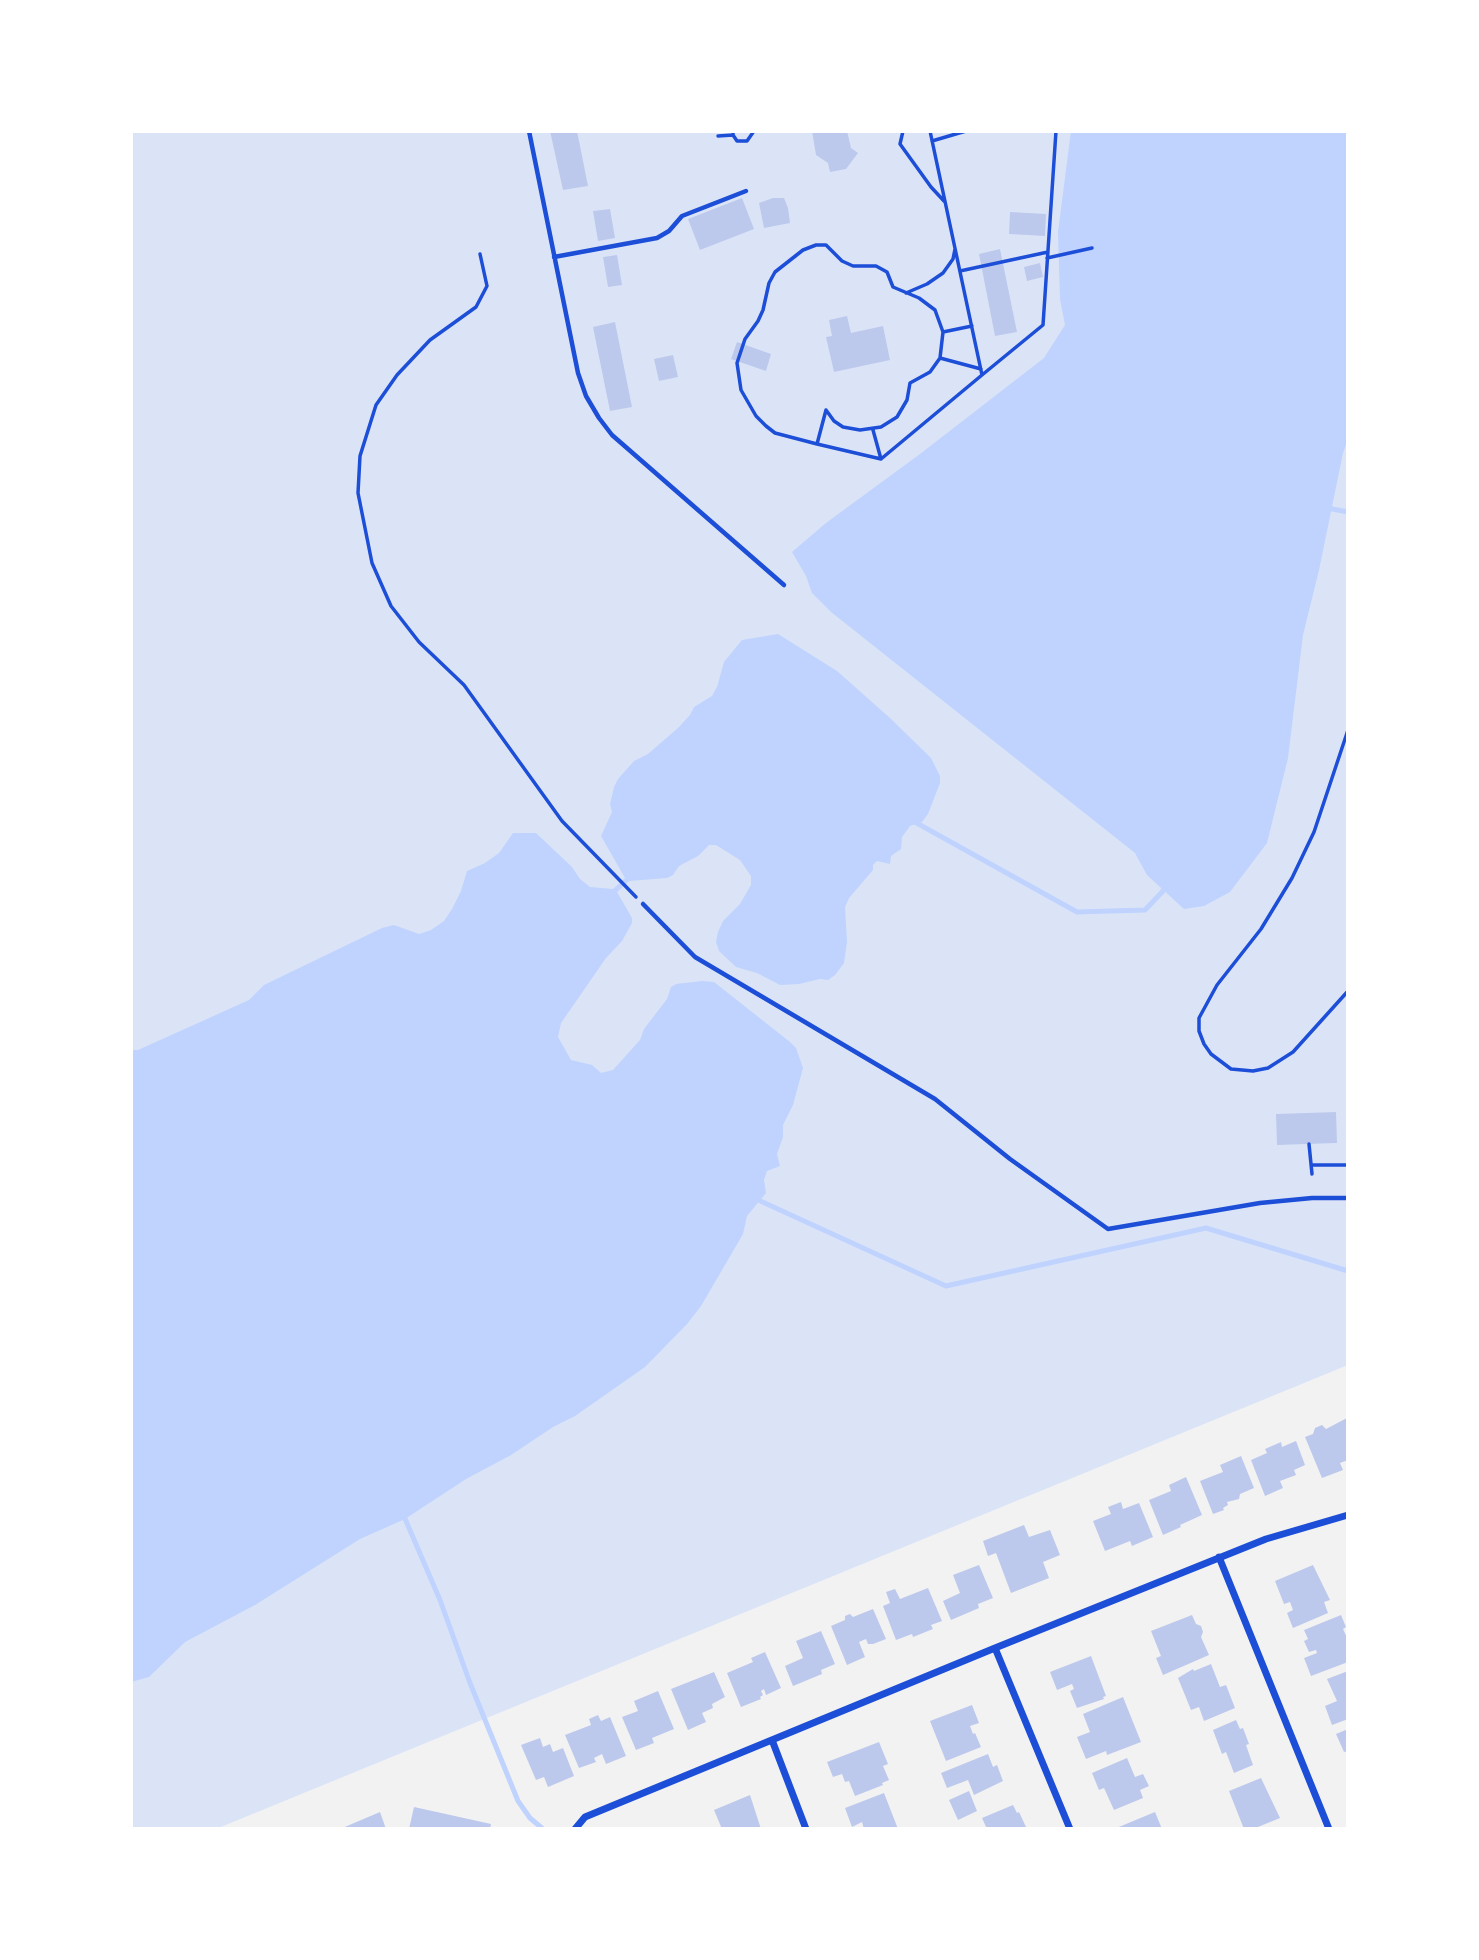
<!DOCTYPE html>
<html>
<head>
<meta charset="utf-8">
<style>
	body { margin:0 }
	#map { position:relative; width:1479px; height:1960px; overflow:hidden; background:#f2f2f2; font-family:"Titillium Web",sans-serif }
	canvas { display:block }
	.frame { position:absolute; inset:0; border:133px solid #fff; pointer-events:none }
</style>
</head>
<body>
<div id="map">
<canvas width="1479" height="1960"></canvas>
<div class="frame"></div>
</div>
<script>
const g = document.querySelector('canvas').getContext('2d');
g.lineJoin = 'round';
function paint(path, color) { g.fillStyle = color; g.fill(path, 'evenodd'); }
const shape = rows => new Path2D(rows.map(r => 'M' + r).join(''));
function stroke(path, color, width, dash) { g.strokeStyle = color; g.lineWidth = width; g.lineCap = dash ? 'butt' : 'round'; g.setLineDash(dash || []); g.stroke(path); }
paint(shape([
	[131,131,1348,131,1348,1365,216,1829,131,1829]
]), '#dbe4f7');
paint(shape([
	[1071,131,1348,131,1348,439,1343,453,1319,570,1303,635,1288,758,1267,843,1230,892,1204,906,1184,909,1147,875,1135,853,831,612,812,593,806,576,792,552,826,523,920,454,1044,358,1065,325,1060,299,1058,232],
	[778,634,837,671,890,718,931,758,940,776,940,783,928,814,922,822,910,826,902,837,901,849,891,856,890,864,877,861,873,865,873,870,849,898,845,907,847,942,844,963,835,975,828,980,820,979,799,984,780,985,757,973,736,967,719,951,716,942,718,932,723,921,740,904,751,885,751,876,740,860,716,845,709,845,698,856,679,866,673,875,667,878,629,881,617,892,632,918,632,923,622,941,606,958,561,1023,558,1037,571,1060,592,1065,601,1073,613,1070,640,1040,644,1029,667,999,671,987,676,984,702,981,714,982,790,1042,796,1048,803,1068,793,1105,783,1125,783,1137,777,1154,780,1166,767,1171,764,1180,766,1193,747,1216,743,1234,701,1306,687,1324,645,1367,575,1416,553,1427,511,1455,466,1479,405,1519,360,1539,255,1605,185,1642,149,1677,131,1682,131,1050,138,1050,249,1000,264,985,382,928,394,925,419,934,431,930,444,921,452,909,461,891,467,871,485,863,499,853,513,833,536,833,572,867,580,879,590,887,613,889,625,878,601,836,612,812,610,804,614,787,618,779,634,761,648,754,678,728,690,715,694,707,712,696,717,687,724,662,742,640]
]), '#bfd3fe');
stroke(shape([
	[1327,508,1348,512],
	[913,821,1077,912,1145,910,1163,891,1165,885],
	[756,1199,946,1286,1206,1228,1348,1271],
	[403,1514,440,1600,470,1683,518,1801,530,1818,543,1829]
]), '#bfd3fe', 5);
paint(shape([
	[550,131,577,131,588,186,563,190],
	[812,131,847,131,851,148,858,153,846,169,830,172,828,163,816,155],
	[742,198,754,229,700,250,688,219],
	[773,198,784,198,788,208,790,223,764,228,759,203],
	[610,209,615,238,598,241,593,211],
	[1010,212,1046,214,1045,236,1009,234],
	[1000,249,1017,332,995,336,979,254],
	[617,255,622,285,608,287,603,257],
	[1040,263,1043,277,1027,281,1024,267],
	[847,316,851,333,883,326,890,360,834,372,826,337,832,336,829,320],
	[615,322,632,407,610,411,593,327],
	[737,342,771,354,766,371,731,359],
	[673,355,678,377,659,381,654,359],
	[1336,1112,1337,1143,1277,1145,1276,1114],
	[1347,1418,1348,1460,1340,1463,1343,1470,1322,1478,1305,1437,1313,1434,1315,1428,1322,1425,1326,1429],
	[1296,1441,1305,1465,1294,1470,1296,1475,1280,1481,1283,1488,1265,1496,1251,1460,1267,1453,1265,1449,1281,1442,1282,1447],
	[1241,1456,1254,1488,1240,1494,1239,1499,1227,1502,1228,1505,1223,1508,1224,1510,1213,1514,1200,1481,1223,1472,1220,1465],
	[1186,1477,1202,1515,1180,1525,1181,1527,1163,1535,1149,1500,1171,1491,1169,1485],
	[1121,1502,1123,1509,1139,1503,1153,1537,1132,1546,1130,1541,1105,1551,1093,1521,1111,1514,1108,1507],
	[1024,1525,1029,1537,1050,1530,1060,1555,1043,1562,1049,1578,1011,1593,996,1553,988,1556,983,1541],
	[979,1565,993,1598,978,1604,979,1608,951,1620,943,1601,960,1593,953,1575],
	[1313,1565,1330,1600,1324,1602,1328,1613,1293,1628,1287,1613,1293,1610,1290,1602,1284,1604,1275,1581],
	[928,1588,942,1621,931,1625,933,1629,913,1637,912,1634,896,1640,883,1606,890,1603,886,1592,895,1589,900,1599],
	[873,1609,886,1639,873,1644,868,1644,866,1639,859,1642,865,1657,847,1665,831,1626,845,1620,845,1616,850,1614,853,1617],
	[1192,1615,1196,1624,1201,1626,1203,1632,1201,1637,1209,1655,1163,1675,1156,1658,1161,1656,1151,1631],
	[1341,1615,1346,1627,1343,1629,1348,1640,1348,1662,1311,1676,1304,1658,1317,1653,1316,1650,1309,1652,1304,1641,1308,1639,1304,1630],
	[821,1631,835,1664,821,1670,822,1674,793,1686,785,1666,803,1658,796,1641],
	[765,1652,781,1688,766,1695,764,1689,761,1691,763,1695,760,1697,761,1699,741,1707,727,1673,753,1662,751,1658],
	[1091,1656,1106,1696,1103,1697,1104,1699,1077,1708,1070,1691,1074,1689,1072,1684,1057,1690,1050,1672],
	[1211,1664,1220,1687,1226,1685,1235,1708,1204,1721,1199,1707,1191,1710,1178,1678,1193,1669,1194,1671],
	[1348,1671,1348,1719,1332,1725,1325,1706,1337,1701,1327,1679],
	[714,1672,725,1697,712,1704,713,1708,702,1713,706,1722,688,1730,671,1689],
	[658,1691,674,1729,652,1738,654,1743,636,1750,622,1717,638,1711,634,1701],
	[1123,1697,1141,1742,1107,1755,1106,1751,1086,1759,1077,1737,1090,1732,1083,1714],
	[972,1705,979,1723,970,1726,973,1734,975,1733,981,1747,946,1761,930,1721],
	[598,1715,601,1721,610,1717,626,1756,606,1764,602,1754,594,1758,596,1762,579,1768,565,1735,591,1725,589,1719],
	[1236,1720,1240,1729,1243,1728,1249,1744,1246,1745,1253,1765,1234,1773,1226,1752,1222,1754,1213,1730],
	[1348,1729,1348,1751,1344,1752,1336,1734],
	[540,1738,543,1747,550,1744,553,1752,563,1748,574,1776,548,1787,544,1777,536,1780,521,1745],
	[879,1742,888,1764,883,1766,889,1780,882,1783,883,1785,855,1796,849,1781,845,1782,842,1774,833,1777,827,1762],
	[988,1754,993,1767,997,1765,1003,1781,974,1795,968,1780,947,1788,941,1773],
	[1127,1758,1135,1777,1143,1774,1149,1786,1140,1790,1143,1798,1114,1810,1104,1788,1099,1790,1092,1773],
	[1261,1778,1280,1818,1253,1829,1244,1829,1229,1791],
	[969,1791,977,1811,958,1820,949,1800],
	[884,1793,898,1829,864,1829,862,1822,852,1827,845,1808],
	[750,1795,761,1829,722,1829,714,1810],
	[1013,1805,1017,1813,1019,1812,1026,1827,987,1829,982,1818],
	[414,1807,491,1824,490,1829,409,1829],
	[380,1812,386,1829,340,1829],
	[1155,1812,1162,1829,1114,1829]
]), '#bdc9ec');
stroke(shape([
	[903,131,900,144,931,187,944,201],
	[733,135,737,141,747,141,754,131],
	[718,136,733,135,733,131],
	[932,141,966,131],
	[480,254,487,286,476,307,430,340,397,375,376,405,360,456,358,493,372,563,391,606,419,642,464,685,562,821,636,897],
	[1047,258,1092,248],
	[960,271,1048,252],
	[906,293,927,284,943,273,953,259,955,249],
	[943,332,972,326],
	[940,358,981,369],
	[982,375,1043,325,1056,131],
	[873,430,881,459],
	[817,444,826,410,834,421,843,427,860,430,881,427,897,417,907,400,910,383,930,372,940,358,943,332,935,310,919,298,893,287,887,272,876,266,853,266,842,261,826,245,816,245,803,250,775,272,769,283,763,310,758,321,745,339,737,363,741,390,756,416,766,426,775,433,817,444,881,459,982,375,930,131],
	[1348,730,1314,832,1292,878,1261,929,1217,985,1199,1018,1199,1031,1204,1044,1211,1054,1231,1069,1253,1071,1268,1068,1293,1052,1348,991],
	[1309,1144,1312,1174],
	[1311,1165,1348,1165]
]), '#1d4ed8', 3.5);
stroke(shape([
	[529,131,578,373,586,396,599,418,612,435,784,585],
	[554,257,657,238,669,231,682,216,746,191],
	[643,904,695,957,935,1099,1010,1159,1108,1229,1260,1203,1312,1198,1348,1198]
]), '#1d4ed8', 4.5);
stroke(shape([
	[1219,1557,1329,1829],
	[995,1648,1070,1829],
	[772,1740,806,1829],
	[575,1829,585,1817,995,1648,1266,1539,1348,1515]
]), '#1d4ed8', 7);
</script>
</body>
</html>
